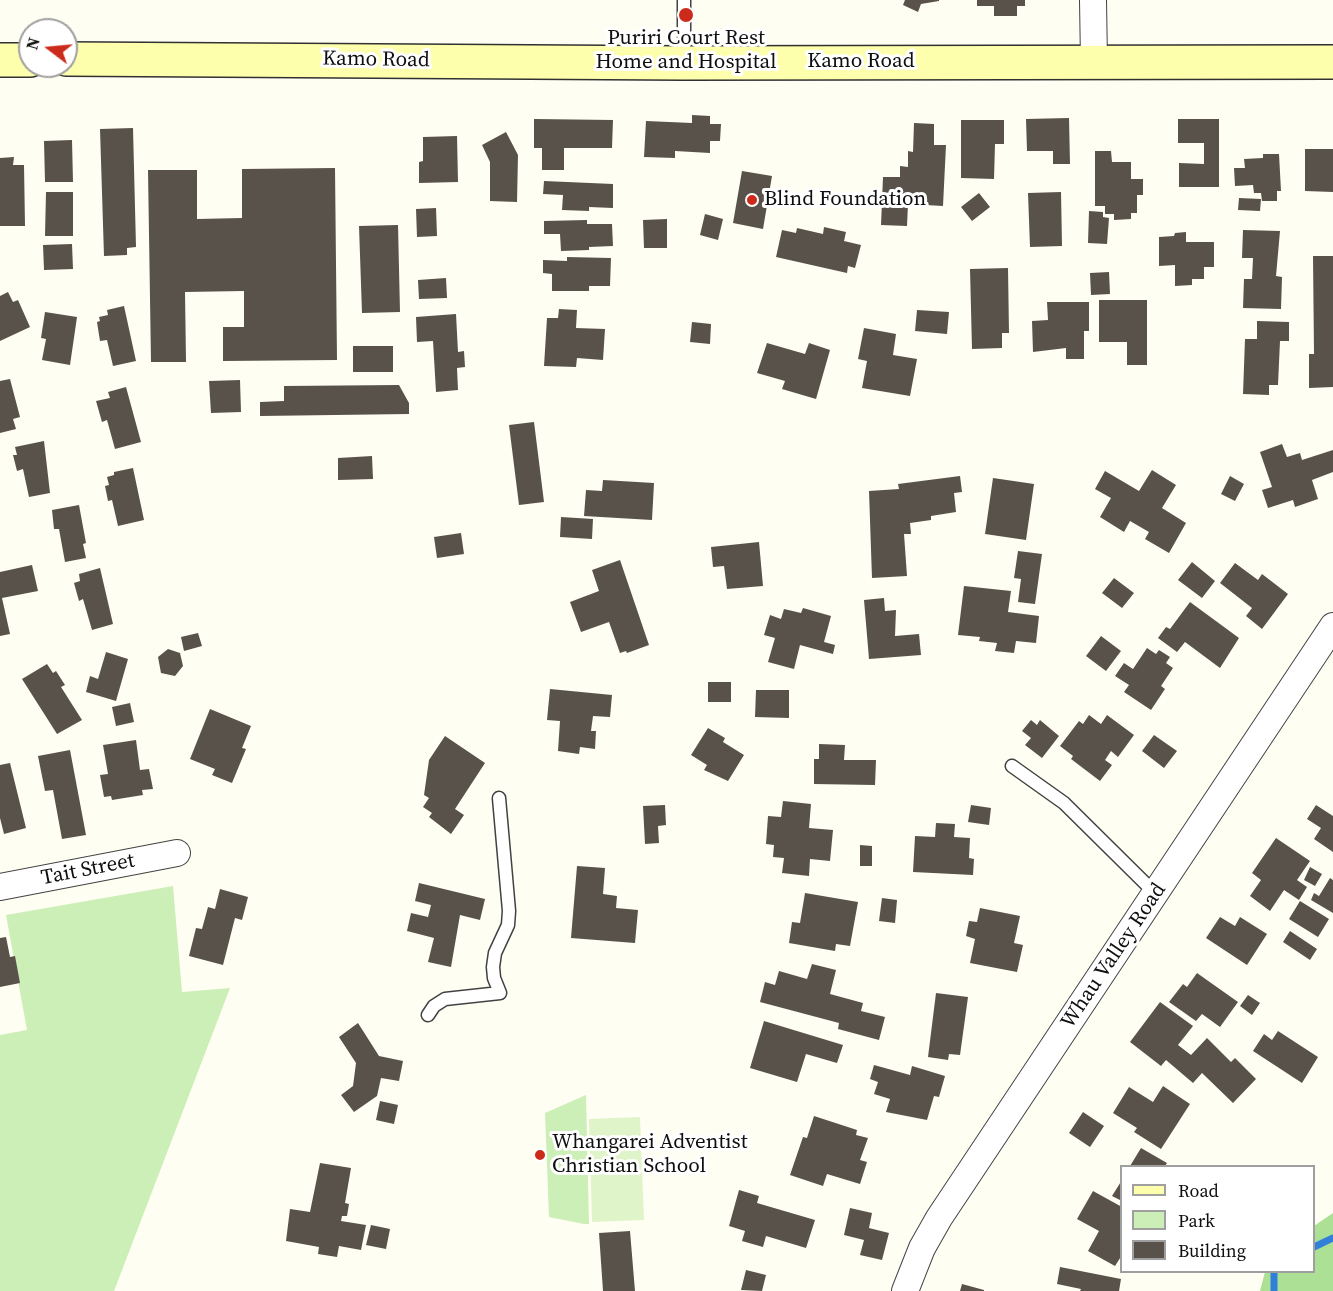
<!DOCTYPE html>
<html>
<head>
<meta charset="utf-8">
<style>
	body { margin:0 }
	#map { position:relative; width:1333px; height:1291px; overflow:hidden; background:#fffef2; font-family:"Source Serif 4",serif }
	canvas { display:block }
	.legend { position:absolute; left:1120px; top:1165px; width:195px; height:108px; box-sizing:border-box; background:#fff; border:2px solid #9f9f9f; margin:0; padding:8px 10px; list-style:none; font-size:18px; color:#0f0f0f }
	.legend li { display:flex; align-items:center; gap:12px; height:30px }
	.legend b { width:30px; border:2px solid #9f9f9f }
	.north { position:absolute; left:18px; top:18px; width:60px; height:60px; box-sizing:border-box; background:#fff; border:2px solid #9f9f9f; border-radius:50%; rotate:286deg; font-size:16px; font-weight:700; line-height:24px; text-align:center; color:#0f0f0f }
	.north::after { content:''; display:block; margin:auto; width:21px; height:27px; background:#cc2b1b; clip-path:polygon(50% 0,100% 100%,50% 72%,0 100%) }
</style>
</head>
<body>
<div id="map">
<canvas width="1333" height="1291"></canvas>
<ul class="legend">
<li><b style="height:8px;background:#fdffad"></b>Road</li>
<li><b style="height:16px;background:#cceeb7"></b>Park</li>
<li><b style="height:16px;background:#59524b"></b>Building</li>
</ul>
<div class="north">N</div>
</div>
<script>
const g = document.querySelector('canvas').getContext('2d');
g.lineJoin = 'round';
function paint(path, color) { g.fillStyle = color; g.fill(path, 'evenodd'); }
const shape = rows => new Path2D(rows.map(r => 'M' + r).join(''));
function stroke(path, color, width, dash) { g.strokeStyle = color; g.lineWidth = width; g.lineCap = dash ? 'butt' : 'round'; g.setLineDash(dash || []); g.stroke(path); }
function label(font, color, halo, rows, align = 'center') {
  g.font = font + ' "Source Serif 4",serif'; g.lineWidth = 6; g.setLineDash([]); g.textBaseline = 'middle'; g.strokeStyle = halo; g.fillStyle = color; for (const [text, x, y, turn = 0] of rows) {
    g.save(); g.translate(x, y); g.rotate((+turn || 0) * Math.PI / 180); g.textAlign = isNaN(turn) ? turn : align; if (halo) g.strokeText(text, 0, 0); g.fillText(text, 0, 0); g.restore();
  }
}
paint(shape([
	[173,886,182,992,230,988,114,1291,0,1291,0,1035,27,1030,6,915],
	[586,1095,589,1224,584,1224,549,1217,545,1113]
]), '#cceeb7');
paint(shape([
	[1333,1213,1333,1291,1260,1291,1265,1272,1314,1272,1314,1226]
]), '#ace095');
paint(shape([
	[640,1117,644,1220,592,1222,589,1119]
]), '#e0f4ca');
stroke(shape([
	[1314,1247,1333,1238],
	[1274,1291,1274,1272]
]), '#327fd9', 7);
paint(shape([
	[905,0,939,0,939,1,921,4,918,12,903,5],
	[977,0,1025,0,1025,6,1017,6,1017,16,994,16,994,6,977,6],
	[692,115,710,116,710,124,721,124,720,141,710,141,710,153,675,151,675,158,644,157,646,121,692,123],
	[1069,118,1070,164,1053,164,1053,151,1027,151,1026,119],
	[534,119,613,120,612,148,564,148,564,170,542,170,542,148,534,148],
	[1178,119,1219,119,1219,187,1179,187,1179,163,1204,164,1204,143,1178,143],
	[961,120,1004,120,1004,144,995,144,994,179,961,178],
	[914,123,934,124,934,145,946,145,943,206,908,204,907,226,881,225,883,177,900,177,900,166,908,167,908,151,913,152],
	[133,128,136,247,127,248,127,255,104,256,100,129],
	[506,132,518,155,517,202,490,201,490,162,482,145],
	[457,136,458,182,419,183,419,162,423,161,423,137],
	[72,140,73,182,45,182,44,141],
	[1305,149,1333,149,1333,192,1305,191],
	[1095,151,1111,151,1112,162,1131,162,1131,179,1143,179,1143,195,1137,195,1137,213,1131,213,1131,219,1114,220,1114,214,1105,214,1105,206,1095,206],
	[1263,154,1279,154,1281,191,1277,191,1277,201,1262,201,1261,193,1254,193,1253,185,1235,186,1234,168,1245,168,1244,159,1263,158],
	[14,157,13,165,24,165,25,226,0,226,0,158],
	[335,168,337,360,223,361,223,327,244,327,244,291,185,292,186,362,151,362,148,170,197,170,197,219,242,218,242,169],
	[742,171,772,176,763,229,733,223],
	[544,181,613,184,613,208,589,207,589,211,562,210,563,195,543,194],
	[46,192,73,192,73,236,45,236],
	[1061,192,1062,246,1030,247,1028,193],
	[979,193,990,207,972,221,961,207],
	[1239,198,1261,199,1260,211,1238,210],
	[436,208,437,236,417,237,416,209],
	[1089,211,1103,212,1103,217,1109,218,1107,244,1088,243],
	[705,214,723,219,718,240,700,235],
	[667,219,667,248,644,248,643,220],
	[587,220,587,224,612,224,613,246,589,247,589,250,561,251,560,234,544,234,544,221],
	[398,225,400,312,362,313,359,226],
	[824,227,846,232,844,241,861,245,855,268,848,266,847,273,776,257,782,230,796,233,797,228,823,234],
	[1243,230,1280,231,1276,276,1282,277,1281,309,1243,308,1244,279,1252,279,1253,258,1242,258],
	[1186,232,1186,242,1214,242,1214,267,1204,267,1204,279,1192,279,1192,285,1175,286,1175,265,1159,266,1159,237,1174,236,1175,233],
	[72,244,73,269,44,270,43,245],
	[1313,256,1333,256,1333,387,1309,388,1309,354,1314,354],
	[567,257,611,258,610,286,589,286,589,291,552,291,552,274,543,273,543,260,567,261],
	[1008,268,1009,333,1002,333,1002,348,972,349,970,269],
	[1109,272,1110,294,1091,295,1090,273],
	[446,278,447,298,419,299,418,280],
	[8,292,13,302,18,300,30,327,0,341,0,296],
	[1099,300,1147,300,1147,365,1127,365,1127,342,1099,342],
	[1047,302,1089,302,1089,331,1084,331,1084,359,1066,359,1066,348,1033,352,1032,321,1048,320],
	[124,306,136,361,113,366,107,340,100,341,97,322,100,321,99,317,108,315,107,310],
	[559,309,577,310,576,328,605,329,603,360,577,358,576,367,544,366,547,318,558,318],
	[917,310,949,312,947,334,915,331],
	[45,312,77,317,70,365,42,360,46,339,41,338],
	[456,314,458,352,464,351,465,367,457,368,458,390,436,392,433,341,417,342,416,317],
	[1257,321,1289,322,1289,341,1280,341,1278,385,1269,385,1269,395,1243,394,1245,339,1257,339],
	[692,322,711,324,710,344,690,342],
	[864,328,896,334,893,355,917,359,910,396,862,388,867,361,858,359],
	[767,343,805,354,809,343,830,350,816,399,782,389,785,381,757,373],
	[353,346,393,346,393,372,353,372],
	[10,379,20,417,13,419,16,429,0,433,0,381],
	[240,380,241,412,211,413,209,381],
	[399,385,409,403,409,414,260,416,260,402,284,401,284,386],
	[126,387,141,442,115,449,107,420,102,422,96,401,110,398,108,392],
	[534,422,544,502,519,505,509,425],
	[44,441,50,493,29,497,23,469,17,471,13,455,17,455,15,447],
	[1282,444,1287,457,1300,453,1302,460,1333,450,1333,472,1312,480,1318,499,1295,507,1293,500,1268,508,1262,490,1272,487,1260,452],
	[372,456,373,479,338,480,338,458],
	[133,468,144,520,118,526,112,500,108,501,105,486,109,485,107,477,114,475,114,472],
	[1152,470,1176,485,1162,508,1186,523,1169,553,1145,539,1149,532,1130,521,1124,532,1100,517,1111,498,1095,489,1105,471,1139,491],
	[960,476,962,492,954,493,956,512,931,516,931,520,910,523,911,534,904,534,907,576,872,578,869,491,899,489,898,484],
	[1230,476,1244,484,1235,501,1221,494],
	[993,478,1034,484,1026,540,985,534],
	[603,480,654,483,652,520,584,516,586,490,602,491],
	[79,505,86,543,83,544,86,558,65,562,59,529,54,529,52,510],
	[561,517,593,519,592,539,560,537],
	[461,533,464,554,437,558,434,537],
	[759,542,763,586,727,589,724,566,713,567,711,547],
	[1018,551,1042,554,1035,604,1018,602,1021,579,1014,578],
	[620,560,649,645,627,653,626,651,620,653,609,622,581,632,570,602,599,591,592,570],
	[1192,562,1215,581,1202,598,1178,580],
	[1235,563,1258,580,1262,574,1288,594,1262,629,1246,616,1252,608,1220,583],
	[32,565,38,591,2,598,10,634,0,636,0,572],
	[100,568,113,624,92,630,83,599,79,601,74,583,80,581,79,574],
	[1114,578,1134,593,1122,608,1102,593],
	[964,586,1011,591,1008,612,1039,616,1036,643,1016,641,1014,653,995,651,997,643,979,641,980,637,958,635],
	[884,598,885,611,896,610,895,636,919,634,921,655,869,659,864,600],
	[1190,602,1239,638,1220,668,1185,642,1177,652,1158,638,1166,627,1170,629],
	[803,608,831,616,824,642,835,645,833,654,800,645,794,669,768,662,775,638,764,635,770,615,781,619,784,609,801,613],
	[198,633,202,646,184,651,181,637],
	[1101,636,1121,651,1106,671,1086,656],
	[1147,648,1156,654,1159,650,1170,657,1166,663,1173,668,1161,686,1165,689,1151,710,1124,692,1129,685,1115,676,1124,663,1133,669],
	[168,649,180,653,183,666,175,676,161,673,158,657],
	[106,652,128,659,116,701,86,692,90,676,98,679],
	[47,664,53,673,56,671,65,685,61,687,82,720,57,734,22,679],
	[708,682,731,682,731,702,708,702],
	[550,689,612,695,610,717,593,716,591,731,596,731,595,749,580,747,579,754,558,751,560,721,547,720],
	[756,690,789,690,789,718,755,717],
	[130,703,134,722,116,726,112,707],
	[210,709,251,726,242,748,246,749,232,783,212,775,215,769,190,759],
	[1089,715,1101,724,1107,715,1134,735,1118,757,1111,751,1105,760,1112,765,1100,781,1071,759,1073,756,1060,746,1079,721,1083,724],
	[1031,720,1037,725,1040,720,1059,736,1042,758,1025,745,1031,738,1022,731],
	[708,728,725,738,723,742,744,755,728,781,704,770,707,765,691,755],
	[1154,735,1177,751,1164,768,1142,751],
	[445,736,485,763,455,809,464,815,451,834,429,817,432,813,423,807,429,798,424,795,429,760],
	[136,740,140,770,149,769,153,789,142,790,143,795,112,800,111,796,104,797,100,775,108,774,103,745],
	[819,744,845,745,844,760,876,760,875,785,814,784,814,759,819,759],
	[70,750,86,835,62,839,53,790,45,791,38,756],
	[10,763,26,828,4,834,0,818,0,765],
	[783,801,811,804,809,828,833,830,830,861,810,859,809,876,782,873,784,858,773,857,774,845,766,844,768,816,781,817],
	[665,805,666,825,658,826,659,843,645,844,643,806],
	[971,805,991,808,989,825,968,822],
	[1316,805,1333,816,1333,852,1314,839,1321,828,1307,819],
	[936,823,955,824,954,837,970,838,969,858,974,859,973,875,913,872,915,836,935,837],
	[1276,838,1310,861,1297,880,1307,887,1299,900,1284,890,1270,911,1250,896,1261,880,1252,873],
	[860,845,872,846,872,866,860,866],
	[577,866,605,868,603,894,617,896,616,908,638,910,635,943,571,938],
	[1310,867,1322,874,1315,886,1304,880],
	[1330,878,1333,880,1333,913,1311,900,1314,893,1319,896],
	[419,883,485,899,480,920,460,915,451,967,428,962,434,938,407,931,411,913,428,917,431,905,415,901],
	[220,889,248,897,242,920,235,918,223,965,189,956,196,928,202,929,208,907,215,909],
	[805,893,858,902,850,946,836,944,835,951,789,943,792,922,800,923],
	[882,898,897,900,895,923,879,921],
	[1300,901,1329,919,1318,937,1289,919],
	[980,908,1020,916,1014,943,1023,945,1017,972,970,963,975,939,966,936,969,921,977,922],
	[1220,917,1235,926,1240,917,1267,934,1247,965,1206,938],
	[1290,931,1317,949,1310,960,1283,942],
	[6,937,10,957,15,956,20,983,0,987,0,938],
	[812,964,836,970,830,994,863,1003,861,1011,885,1017,879,1040,838,1029,839,1023,760,1002,765,982,775,985,779,971,807,979],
	[1197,973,1238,1002,1220,1027,1202,1014,1196,1021,1169,1002,1183,984,1187,987],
	[936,993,968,997,960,1055,949,1054,948,1060,928,1057],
	[1248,995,1260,1003,1252,1015,1240,1006],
	[1160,1002,1193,1026,1178,1045,1191,1055,1207,1038,1231,1062,1235,1058,1256,1079,1233,1103,1202,1073,1193,1083,1166,1060,1161,1066,1130,1042],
	[764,1021,843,1045,837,1063,806,1054,797,1082,750,1068],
	[358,1023,379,1056,403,1061,399,1081,381,1078,377,1096,354,1112,341,1095,353,1086,356,1063,339,1037],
	[1278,1031,1318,1057,1302,1083,1253,1051,1264,1034,1272,1040],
	[874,1065,910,1075,912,1066,945,1076,939,1097,934,1096,927,1120,886,1112,890,1099,874,1094,878,1082,870,1079],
	[1163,1086,1190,1104,1161,1149,1134,1132,1137,1128,1113,1113,1129,1087,1153,1102],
	[380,1101,398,1105,394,1124,376,1120],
	[1083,1112,1104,1126,1090,1147,1069,1133],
	[814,1116,857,1130,856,1135,868,1138,860,1160,867,1162,860,1184,827,1174,823,1186,790,1175,803,1137,807,1138],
	[1141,1148,1167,1163,1165,1166,1130,1166],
	[320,1163,351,1168,345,1203,349,1204,347,1216,342,1216,341,1221,366,1225,361,1250,339,1246,337,1257,318,1254,319,1247,286,1241,290,1209,310,1212],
	[1122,1180,1122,1201,1112,1196],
	[739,1190,759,1196,757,1203,815,1220,806,1248,766,1236,763,1247,742,1241,745,1231,729,1226],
	[1093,1191,1122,1207,1122,1255,1115,1266,1088,1251,1099,1231,1077,1219],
	[850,1208,872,1213,869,1228,889,1233,882,1260,860,1255,864,1240,844,1235],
	[371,1225,390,1229,386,1249,366,1245],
	[630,1231,635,1291,603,1291,599,1233],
	[1060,1267,1121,1279,1119,1291,1080,1291,1081,1289,1057,1284],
	[746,1270,766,1275,762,1291,741,1290],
	[962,1284,984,1290,984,1291,960,1291]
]), '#59524b');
const service = shape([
	[684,62,684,0],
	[1012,766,1064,803,1155,893],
	[428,1015,434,1006,445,999,500,993,494,978,493,967,495,953,508,925,509,911,499,798]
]);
const minor = shape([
	[1093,0,1094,62],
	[0,887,177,853],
	[905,1291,922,1248,939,1218,1333,626]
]);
const secondary = shape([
	[66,59,684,63,1333,62],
	[0,60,30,60]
]);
stroke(service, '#424242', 15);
stroke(minor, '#424242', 28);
stroke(secondary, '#313131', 36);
stroke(service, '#fff', 12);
stroke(minor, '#fff', 26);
stroke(secondary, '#fdffad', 33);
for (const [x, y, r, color] of [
	[686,15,8,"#cc2b1b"],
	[752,200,6,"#cc2b1b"],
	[540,1155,6,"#cc2b1b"]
]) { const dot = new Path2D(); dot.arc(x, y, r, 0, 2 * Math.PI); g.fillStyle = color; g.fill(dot); stroke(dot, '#fff', 2); }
label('21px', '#0f0f0f', '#fff', [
	["Puriri Court Rest",686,39,"center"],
	["Home and Hospital",686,63,"center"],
	["Blind Foundation",764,200],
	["Whangarei Adventist",552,1143],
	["Christian School",552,1167]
], 'left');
label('21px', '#0f0f0f', '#fff', [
	["Kamo Road",376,60,1],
	["Kamo Road",861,62],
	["Tait Street",88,870,-11],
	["Whau Valley Road",1114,956,-56]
]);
</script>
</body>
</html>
